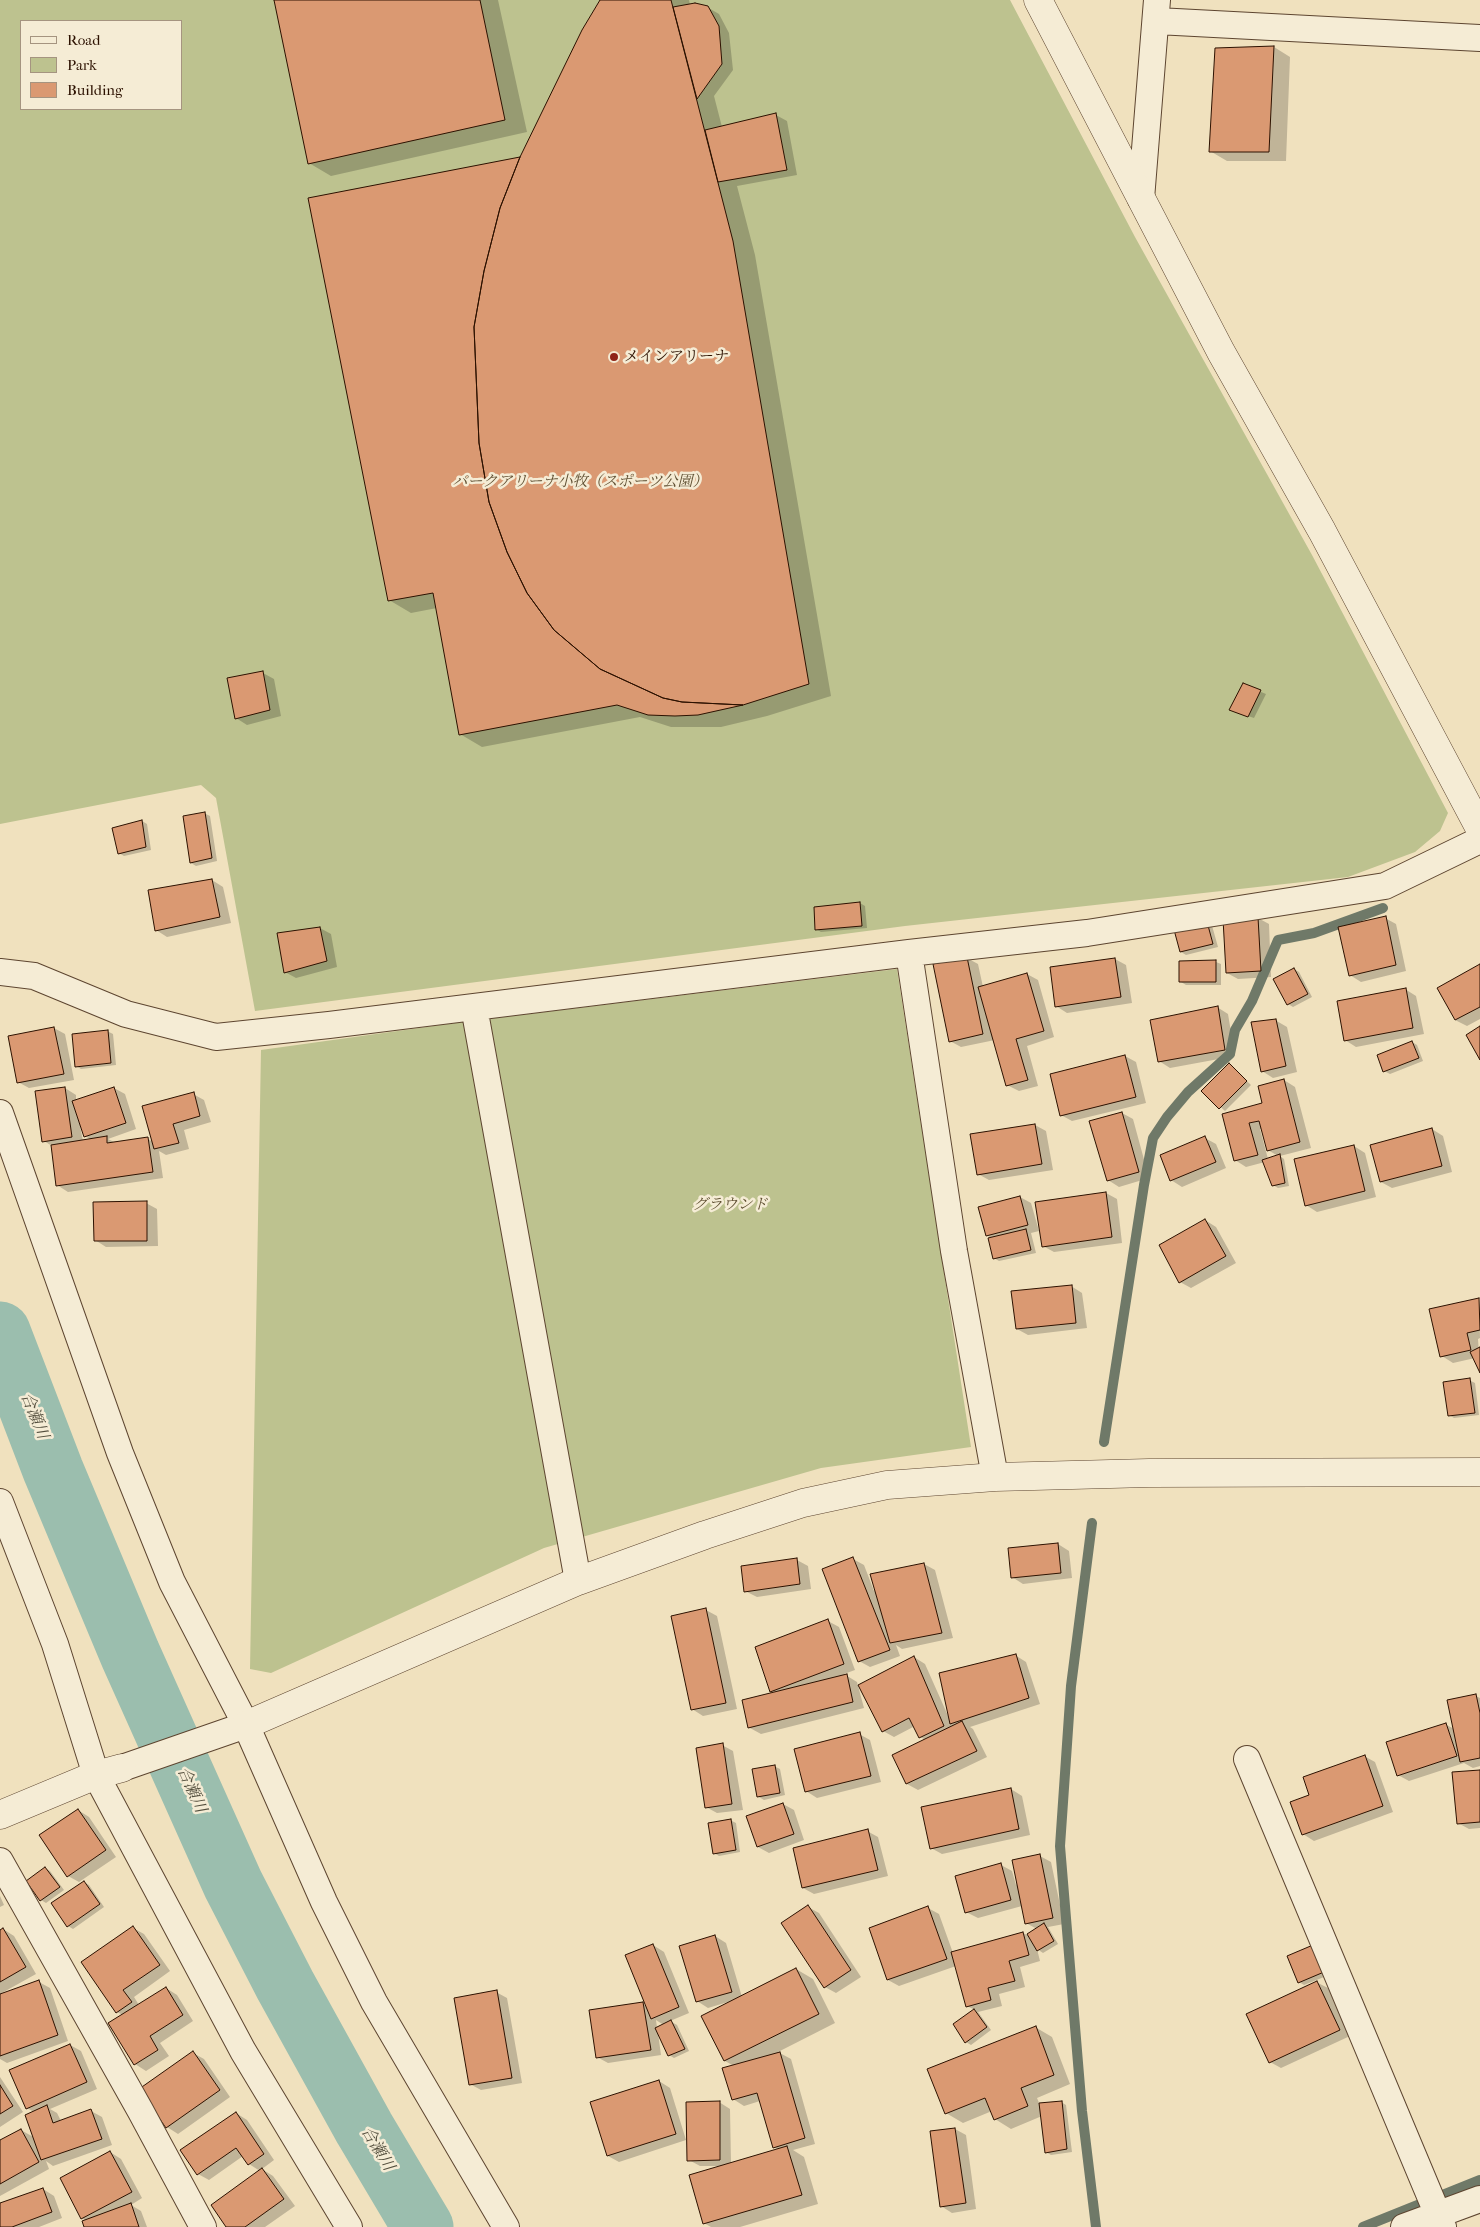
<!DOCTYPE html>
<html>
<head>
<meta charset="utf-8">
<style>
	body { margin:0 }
	#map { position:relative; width:1480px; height:2227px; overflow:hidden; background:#f0e1be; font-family:"IM FELL French Canon",serif }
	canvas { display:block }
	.legend { position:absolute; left:20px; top:20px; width:162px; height:90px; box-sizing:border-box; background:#f5ecd5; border:1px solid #a59480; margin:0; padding:6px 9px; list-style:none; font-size:15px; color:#2c1100 }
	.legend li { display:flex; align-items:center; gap:10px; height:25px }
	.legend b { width:25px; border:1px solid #a59480 }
</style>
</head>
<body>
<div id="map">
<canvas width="1480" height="2227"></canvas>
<ul class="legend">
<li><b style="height:6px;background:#f5ecd5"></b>Road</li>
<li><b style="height:14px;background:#bdc28f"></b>Park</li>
<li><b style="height:14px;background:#da9972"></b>Building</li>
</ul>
</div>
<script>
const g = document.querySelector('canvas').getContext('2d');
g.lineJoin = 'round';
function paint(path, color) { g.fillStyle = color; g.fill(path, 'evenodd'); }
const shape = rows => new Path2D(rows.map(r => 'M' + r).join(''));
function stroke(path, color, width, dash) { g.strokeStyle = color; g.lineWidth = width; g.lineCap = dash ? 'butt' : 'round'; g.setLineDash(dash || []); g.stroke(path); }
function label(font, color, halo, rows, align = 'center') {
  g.font = font + ' "IM FELL French Canon","Noto Serif JP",serif'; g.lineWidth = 5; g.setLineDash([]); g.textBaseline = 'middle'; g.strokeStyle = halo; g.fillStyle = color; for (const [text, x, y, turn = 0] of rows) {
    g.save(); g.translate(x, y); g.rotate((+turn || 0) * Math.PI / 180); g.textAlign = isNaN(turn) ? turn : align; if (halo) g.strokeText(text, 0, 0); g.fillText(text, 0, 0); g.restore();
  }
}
paint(shape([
	[0,0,1010,0,1135,237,1312,555,1448,813,1440,831,1415,852,1348,877,905,926,255,1011,216,798,201,785,0,824],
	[21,21,181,21,181,109,21,109],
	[897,969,971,1447,821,1468,544,1548,271,1673,250,1669,261,1050,455,1023]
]), '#bdc28f');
paint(shape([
	[276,0,498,0,527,132,331,176,309,163],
	[602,0,689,0,690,5,707,7,719,14,729,33,733,70,714,96,722,127,776,115,787,121,797,175,737,186,755,255,831,696,767,716,721,727,671,727,640,717,482,747,460,734,437,608,411,613,389,600,521,158],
	[1274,47,1290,57,1286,161,1227,161,1210,151],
	[263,673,274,679,281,716,247,725,236,718],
	[1244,685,1266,694,1254,718,1236,712],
	[204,813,210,816,217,861,196,866,191,863],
	[142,821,147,824,151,850,124,856,119,853],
	[212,880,223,887,231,923,167,937,156,930],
	[860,903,865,906,867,928,821,932,816,929],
	[1258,918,1269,924,1271,977,1238,979,1227,973],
	[1385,918,1396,924,1406,971,1361,982,1350,975],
	[1211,922,1218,947,1186,955,1181,952],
	[320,928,331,934,337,967,296,978,285,972],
	[967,958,978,964,983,987,1027,974,1038,980,1054,1037,1027,1046,1038,1086,1019,1091,1007,1085,995,1040,961,1047,950,1041],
	[1115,959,1126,965,1132,1003,1067,1013,1056,1006,1051,969],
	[1216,962,1221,964,1221,985,1186,985,1181,982],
	[1480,966,1480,1019,1467,1026,1455,1020],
	[1294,969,1299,972,1312,997,1293,1007,1288,1004],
	[1405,989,1416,996,1424,1034,1356,1047,1345,1040],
	[1217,1007,1228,1014,1235,1056,1170,1068,1159,1061],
	[1275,1020,1287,1027,1297,1072,1273,1078,1262,1071],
	[54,1028,65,1034,74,1080,29,1088,18,1082],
	[107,1031,113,1034,116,1065,81,1069,76,1066],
	[1412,1042,1417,1045,1423,1061,1390,1074,1384,1071],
	[1125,1056,1136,1062,1146,1103,1072,1121,1061,1115],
	[1230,1065,1251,1085,1225,1111,1203,1091],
	[1284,1080,1295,1087,1311,1148,1280,1156,1284,1159,1289,1186,1278,1188,1273,1185,1265,1162,1246,1167,1235,1160,1223,1115,1263,1104],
	[1260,1129,1263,1129,1268,1150,1278,1156,1268,1159],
	[65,1088,76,1095,76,1101,114,1088,125,1094,136,1129,108,1139,116,1143,148,1139,153,1142,193,1094,204,1100,211,1122,184,1130,189,1149,166,1155,159,1151,163,1178,68,1192,57,1185,52,1146,44,1141],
	[80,1126,85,1136,92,1140,83,1141],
	[1122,1113,1133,1119,1149,1178,1119,1187,1108,1180],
	[1035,1125,1046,1131,1053,1170,989,1180,978,1174,972,1135],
	[1432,1129,1443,1136,1452,1172,1392,1188,1381,1182],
	[1205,1138,1216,1144,1226,1168,1182,1187,1171,1180],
	[1354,1146,1365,1153,1376,1197,1317,1212,1306,1205],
	[1106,1193,1117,1199,1122,1243,1054,1252,1043,1246],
	[1020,1197,1031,1203,1039,1231,1031,1233,1036,1253,999,1261,994,1258,991,1238,987,1235],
	[146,1203,157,1209,158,1246,106,1247,95,1240],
	[1205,1220,1216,1227,1236,1263,1191,1288,1180,1282],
	[1071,1286,1082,1293,1087,1328,1028,1335,1017,1329],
	[1479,1299,1480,1338,1478,1339,1480,1370,1475,1358,1453,1363,1442,1356],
	[1469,1380,1475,1383,1479,1415,1454,1418,1449,1415],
	[1058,1544,1069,1551,1072,1578,1023,1584,1012,1577,1009,1549],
	[853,1559,864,1565,874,1591,924,1564,935,1570,953,1638,902,1649,896,1645,900,1656,870,1667,859,1661],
	[797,1560,808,1566,811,1589,757,1597,745,1591],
	[706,1610,717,1616,737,1709,703,1716,692,1709],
	[828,1621,839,1627,855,1670,844,1674,857,1682,864,1708,761,1734,750,1728,774,1693,771,1691],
	[1015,1655,1026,1662,1040,1704,970,1727,973,1729,987,1757,918,1790,907,1784,894,1755,926,1740,920,1737,915,1726,894,1737,883,1731,914,1657,925,1664,949,1718],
	[1476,1696,1480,1698,1480,1766,1473,1768,1464,1763,1409,1781,1398,1775,1445,1724,1454,1729],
	[859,1734,870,1740,881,1782,817,1798,806,1791],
	[722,1745,733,1751,743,1810,717,1813,706,1807],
	[1364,1756,1375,1762,1393,1812,1314,1841,1303,1834,1311,1796],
	[774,1766,780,1769,785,1795,764,1800,759,1797],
	[1480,1771,1480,1828,1469,1829,1458,1823],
	[1011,1789,1022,1796,1030,1835,942,1854,931,1848],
	[783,1804,794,1810,804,1840,769,1853,758,1847,748,1817],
	[78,1810,89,1817,116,1857,79,1882,68,1876],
	[730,1820,736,1823,740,1852,719,1856,714,1853],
	[867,1831,878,1837,888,1876,814,1894,803,1888],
	[1040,1856,1051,1862,1064,1924,1048,1927,1058,1944,1043,1953,1037,1949,1040,1961,1020,1967,1025,1987,999,1994,1002,2006,978,2012,991,2030,971,2045,966,2042,975,2010,967,2006,956,1966,899,1986,888,1980,928,1908,939,1914,953,1953,1023,1933,1027,1935,1037,1929,1026,1923,1022,1906,978,1918,966,1912,1001,1865,1012,1871,1016,1885],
	[45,1868,50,1871,64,1890,46,1903,41,1900],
	[84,1882,89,1885,104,1907,73,1929,68,1926],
	[0,1896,4,1905,0,1907],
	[808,1907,819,1913,861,1977,836,1993,825,1987],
	[133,1928,144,1934,170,1971,134,1997,139,2005,166,1988,177,1995,193,2021,160,2043,169,2056,146,2071,135,2064,123,2015,117,2012],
	[3,1929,14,1936,36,1974,0,1994,39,1982,50,1988,68,2041,7,2063,0,2059,0,1931],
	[715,1936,726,1943,742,1997,796,1969,813,1979,835,2023,778,2052,791,2059,815,2144,793,2150,804,2157,818,2204,740,2227,711,2227,704,2223,720,2166,700,2166,689,2160,719,2102,730,2109,731,2164,779,2150,774,2147,760,2101,744,2106,733,2099,734,2066,725,2061,703,2016,728,2002,708,2008,697,2001],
	[653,1945,664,1952,689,2013,670,2021,677,2025,689,2051,674,2058,669,2055,658,2033,661,2055,608,2063,597,2057,643,2004,647,2006],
	[656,2020,659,2022,664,2025,657,2028],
	[1289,1956,1329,1975,1304,1985,1299,1982],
	[1316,1982,1328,1988,1350,2036,1281,2068,1270,2062],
	[496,1992,507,1998,522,2083,481,2090,470,2084],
	[1035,2027,1052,2037,1070,2084,1037,2098,1040,2105,1061,2102,1066,2105,1072,2152,1051,2155,1046,2152,1042,2116,1011,2129,995,2119,992,2111,963,2123,946,2113],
	[70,2045,81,2051,97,2089,50,2109,57,2113,61,2121,91,2111,102,2117,112,2145,53,2166,46,2161,49,2169,0,2196,0,2142,21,2130,35,2138,34,2112,27,2108],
	[193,2053,204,2059,230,2097,178,2134,167,2127],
	[0,2077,23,2112,0,2127],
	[659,2081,670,2088,686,2140,619,2162,608,2156],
	[236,2113,247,2120,274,2160,262,2169,273,2176,295,2206,265,2227,227,2227,260,2171,249,2164,243,2156,209,2180,198,2174],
	[955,2129,966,2135,976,2209,952,2213,941,2206],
	[110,2152,121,2159,142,2198,131,2205,141,2211,147,2227,86,2227,86,2221,82,2218],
	[43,2189,54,2196,62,2218,39,2227,0,2227,0,2204]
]), '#0003');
stroke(shape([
	[1104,1442,1144,1185,1153,1138,1167,1117,1188,1092,1230,1054,1235,1030,1252,1001,1278,940,1314,933,1383,908],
	[1092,1523,1071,1686,1060,1846,1082,2111,1096,2227],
	[1363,2227,1480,2180]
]), '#6f7968', 10);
stroke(shape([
	[0,1332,53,1470,130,1654,233,1884,285,1985,364,2128,423,2227]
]), '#9bbeae', 61);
const building = shape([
	[274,0,480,0,505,120,308,164,274,0],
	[600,0,671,0,733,241,809,684,743,705,682,702,663,698,600,669,554,630,527,593,507,552,489,502,479,443,474,327,484,271,500,208,520,157,582,30,600,0],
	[695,3,708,6,719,26,722,64,697,99,673,7,695,3],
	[1274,46,1269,152,1209,152,1215,48,1274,46],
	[776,113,787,170,718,182,705,130,776,113],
	[520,157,500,208,484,271,474,327,479,443,489,502,507,552,527,593,554,630,600,669,663,698,682,702,743,705,698,715,675,716,648,715,617,705,459,735,433,593,388,601,308,198,520,157],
	[263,671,270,710,235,719,227,678,263,671],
	[1243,683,1261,690,1248,717,1229,710,1243,683],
	[205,812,212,858,190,863,183,816,205,812],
	[142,820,146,847,118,854,112,828,142,820],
	[212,879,220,917,155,931,148,890,212,879],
	[860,902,862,926,815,930,814,907,860,902],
	[1386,916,1396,965,1349,976,1338,927,1386,916],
	[1258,917,1261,971,1226,973,1223,919,1258,917],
	[1206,918,1213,944,1180,952,1173,926,1206,918],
	[320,927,327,961,284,973,277,933,320,927],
	[967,957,983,1034,949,1042,933,964,967,957],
	[1115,958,1121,997,1055,1007,1050,967,1115,958],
	[1216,960,1216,982,1179,982,1179,961,1216,960],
	[1480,964,1480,1007,1455,1020,1437,988,1480,964],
	[1294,968,1308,994,1287,1005,1273,979,1294,968],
	[1027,973,1044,1031,1016,1039,1028,1080,1006,1086,978,987,1027,973],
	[1406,988,1413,1028,1344,1041,1337,1001,1406,988],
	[1218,1006,1225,1050,1158,1062,1150,1020,1218,1006],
	[1276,1019,1286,1066,1261,1072,1251,1022,1276,1019],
	[1480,1026,1480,1060,1466,1035,1480,1026],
	[54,1027,64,1074,17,1083,8,1036,54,1027],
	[108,1030,111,1063,75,1067,72,1034,108,1030],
	[1412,1041,1419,1058,1383,1072,1377,1055,1412,1041],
	[1125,1055,1136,1097,1060,1116,1050,1074,1125,1055],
	[1229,1063,1247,1081,1219,1109,1201,1091,1229,1063],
	[1284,1079,1300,1142,1267,1151,1259,1121,1249,1123,1258,1155,1234,1161,1222,1114,1262,1103,1258,1086,1284,1079],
	[65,1087,72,1137,42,1142,35,1091,65,1087],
	[114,1087,126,1123,84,1137,72,1101,114,1087],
	[194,1092,200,1116,173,1124,179,1143,154,1149,142,1106,194,1092],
	[1122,1112,1139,1172,1107,1181,1089,1121,1122,1112],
	[1035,1124,1042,1164,977,1175,970,1134,1035,1124],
	[1432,1128,1442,1166,1380,1182,1370,1145,1432,1128],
	[107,1136,107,1143,148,1137,153,1172,56,1186,51,1145,107,1136],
	[1205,1136,1216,1162,1170,1181,1160,1155,1205,1136],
	[1354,1145,1365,1191,1305,1206,1294,1159,1354,1145],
	[1280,1154,1285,1183,1272,1186,1262,1160,1280,1154],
	[1106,1192,1112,1237,1042,1247,1035,1202,1106,1192],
	[1020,1196,1028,1225,986,1236,978,1207,1020,1196],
	[147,1201,147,1241,94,1241,93,1202,147,1201],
	[1205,1219,1226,1256,1179,1283,1159,1245,1205,1219],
	[1026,1229,1031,1250,993,1259,988,1238,1026,1229],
	[1072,1285,1076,1323,1016,1329,1011,1291,1072,1285],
	[1479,1298,1480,1330,1467,1333,1471,1350,1440,1357,1429,1309,1479,1298],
	[1480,1347,1480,1373,1470,1352,1480,1347],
	[1470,1378,1475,1413,1448,1416,1443,1382,1470,1378],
	[1058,1543,1061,1573,1011,1578,1008,1548,1058,1543],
	[853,1557,890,1650,858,1662,822,1569,853,1557],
	[797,1558,800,1584,744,1592,741,1566,797,1558],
	[924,1563,942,1633,890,1643,870,1574,924,1563],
	[706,1608,726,1703,691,1710,671,1616,706,1608],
	[828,1619,844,1664,770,1692,755,1647,828,1619],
	[1016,1654,1029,1698,950,1724,939,1673,1016,1654],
	[914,1656,944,1726,919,1738,909,1718,882,1732,858,1685,914,1656],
	[847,1674,853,1702,748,1728,742,1700,847,1674],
	[1476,1694,1480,1713,1480,1758,1460,1762,1447,1700,1476,1694],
	[962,1721,977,1751,906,1784,892,1755,962,1721],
	[1446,1723,1457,1756,1397,1776,1386,1742,1446,1723],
	[860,1732,871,1776,805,1792,794,1749,860,1732],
	[723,1743,732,1804,705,1808,696,1748,723,1743],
	[1365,1755,1383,1806,1302,1835,1290,1802,1309,1795,1303,1777,1365,1755],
	[775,1765,780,1793,757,1797,752,1769,775,1765],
	[1480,1770,1480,1822,1457,1824,1452,1772,1480,1770],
	[1011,1788,1019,1829,930,1849,921,1807,1011,1788],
	[783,1803,794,1834,757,1847,746,1816,783,1803],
	[78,1809,106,1850,67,1877,39,1835,78,1809],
	[731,1819,736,1850,713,1854,708,1823,731,1819],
	[868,1829,878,1870,802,1888,793,1848,868,1829],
	[1040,1854,1053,1918,1025,1924,1012,1860,1040,1854],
	[1001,1863,1011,1900,965,1913,955,1876,1001,1863],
	[45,1867,60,1887,40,1901,26,1881,45,1867],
	[84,1881,100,1904,67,1927,51,1903,84,1881],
	[808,1905,851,1970,824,1988,781,1923,808,1905],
	[928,1906,947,1959,887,1980,869,1928,928,1906],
	[1044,1923,1054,1941,1037,1951,1027,1934,1044,1923],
	[133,1926,160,1965,123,1990,132,2002,116,2013,81,1962,133,1926],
	[3,1928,26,1967,0,1982,0,1930,3,1928],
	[1023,1932,1029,1955,1009,1961,1015,1981,988,1988,991,2000,966,2007,951,1952,1023,1932],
	[715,1935,732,1992,696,2002,679,1946,715,1935],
	[653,1944,679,2007,651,2019,625,1955,653,1944],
	[1313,1945,1324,1972,1298,1983,1287,1956,1313,1945],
	[796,1968,819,2014,724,2061,701,2016,796,1968],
	[39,1980,58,2035,0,2056,0,1994,39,1980],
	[1317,1981,1340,2030,1269,2063,1246,2014,1317,1981],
	[166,1987,183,2015,150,2036,158,2050,134,2065,108,2023,166,1987],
	[497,1990,512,2078,469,2085,454,1998,497,1990],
	[643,2002,651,2050,596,2058,589,2010,643,2002],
	[974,2009,987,2027,965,2043,953,2024,974,2009],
	[671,2020,685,2049,668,2056,655,2028,671,2020],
	[1036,2026,1054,2075,1021,2088,1028,2106,994,2120,985,2098,945,2114,927,2069,1036,2026],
	[70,2044,87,2082,26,2109,9,2070,70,2044],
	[193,2051,220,2090,166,2128,139,2089,193,2051],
	[780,2052,805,2138,773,2148,757,2093,732,2100,722,2068,780,2052],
	[659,2080,676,2134,607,2156,590,2102,659,2080],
	[0,2085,13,2106,0,2114,0,2085],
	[720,2101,720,2160,687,2161,686,2102,720,2101],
	[1062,2101,1067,2149,1045,2153,1039,2103,1062,2101],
	[47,2105,53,2123,91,2109,102,2139,41,2160,25,2115,47,2105],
	[236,2112,264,2154,248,2165,236,2148,197,2175,180,2150,236,2112],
	[955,2128,966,2203,940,2207,930,2131,955,2128],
	[21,2129,39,2162,0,2184,0,2140,21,2129],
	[787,2146,802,2195,703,2224,689,2175,787,2146],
	[110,2151,132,2192,81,2219,60,2178,110,2151],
	[262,2168,284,2199,245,2227,226,2227,211,2205,262,2168],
	[43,2188,52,2212,12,2227,0,2227,0,2203,43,2188],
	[131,2203,139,2227,84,2227,82,2221,131,2203]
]);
paint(building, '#da9972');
stroke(building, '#2c1100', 1);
const minor = shape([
	[1157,21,1480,38],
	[1141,199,1157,0],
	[909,953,954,1251,995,1477],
	[0,972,34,976,126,1014,216,1037,329,1025,909,953,1087,933,1385,886,1480,840],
	[474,1007,578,1581],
	[0,1113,120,1453,172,1582,246,1725,324,1902,374,2002,506,2227],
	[0,1502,55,1644,96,1775,243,2051,349,2227],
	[1247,1759,1443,2227],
	[122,1768,246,1725],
	[0,1861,140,2110,203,2227],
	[1404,2227,1480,2199]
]);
const tertiary = shape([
	[1038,0,1221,352,1322,531,1480,829],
	[246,1725,578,1581,705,1535,803,1503,887,1485,995,1477,1149,1473,1480,1472],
	[0,1815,96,1775,122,1768]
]);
stroke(minor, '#5d4530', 28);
stroke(tertiary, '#5d4530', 29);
stroke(minor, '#f5ecd5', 26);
stroke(tertiary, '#f5ecd5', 28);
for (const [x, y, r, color] of [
	[614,357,5,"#8f2418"]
]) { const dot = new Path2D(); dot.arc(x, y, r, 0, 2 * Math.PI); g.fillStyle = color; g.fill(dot); stroke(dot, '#f5ecd5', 2); }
label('15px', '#2c1100', '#f5ecd5', [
	["メインアリーナ",624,357]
], 'left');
label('italic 15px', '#5f4f32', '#f5ecd5', [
	["パークアリーナ小牧（スポーツ公園）",580,482],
	["グラウンド",730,1205]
]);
label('italic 16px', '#534e3d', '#f5ecd5', [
	["合瀬川",34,1416,68],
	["合瀬川",191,1790,66],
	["合瀬川",377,2149,59]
]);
</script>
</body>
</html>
